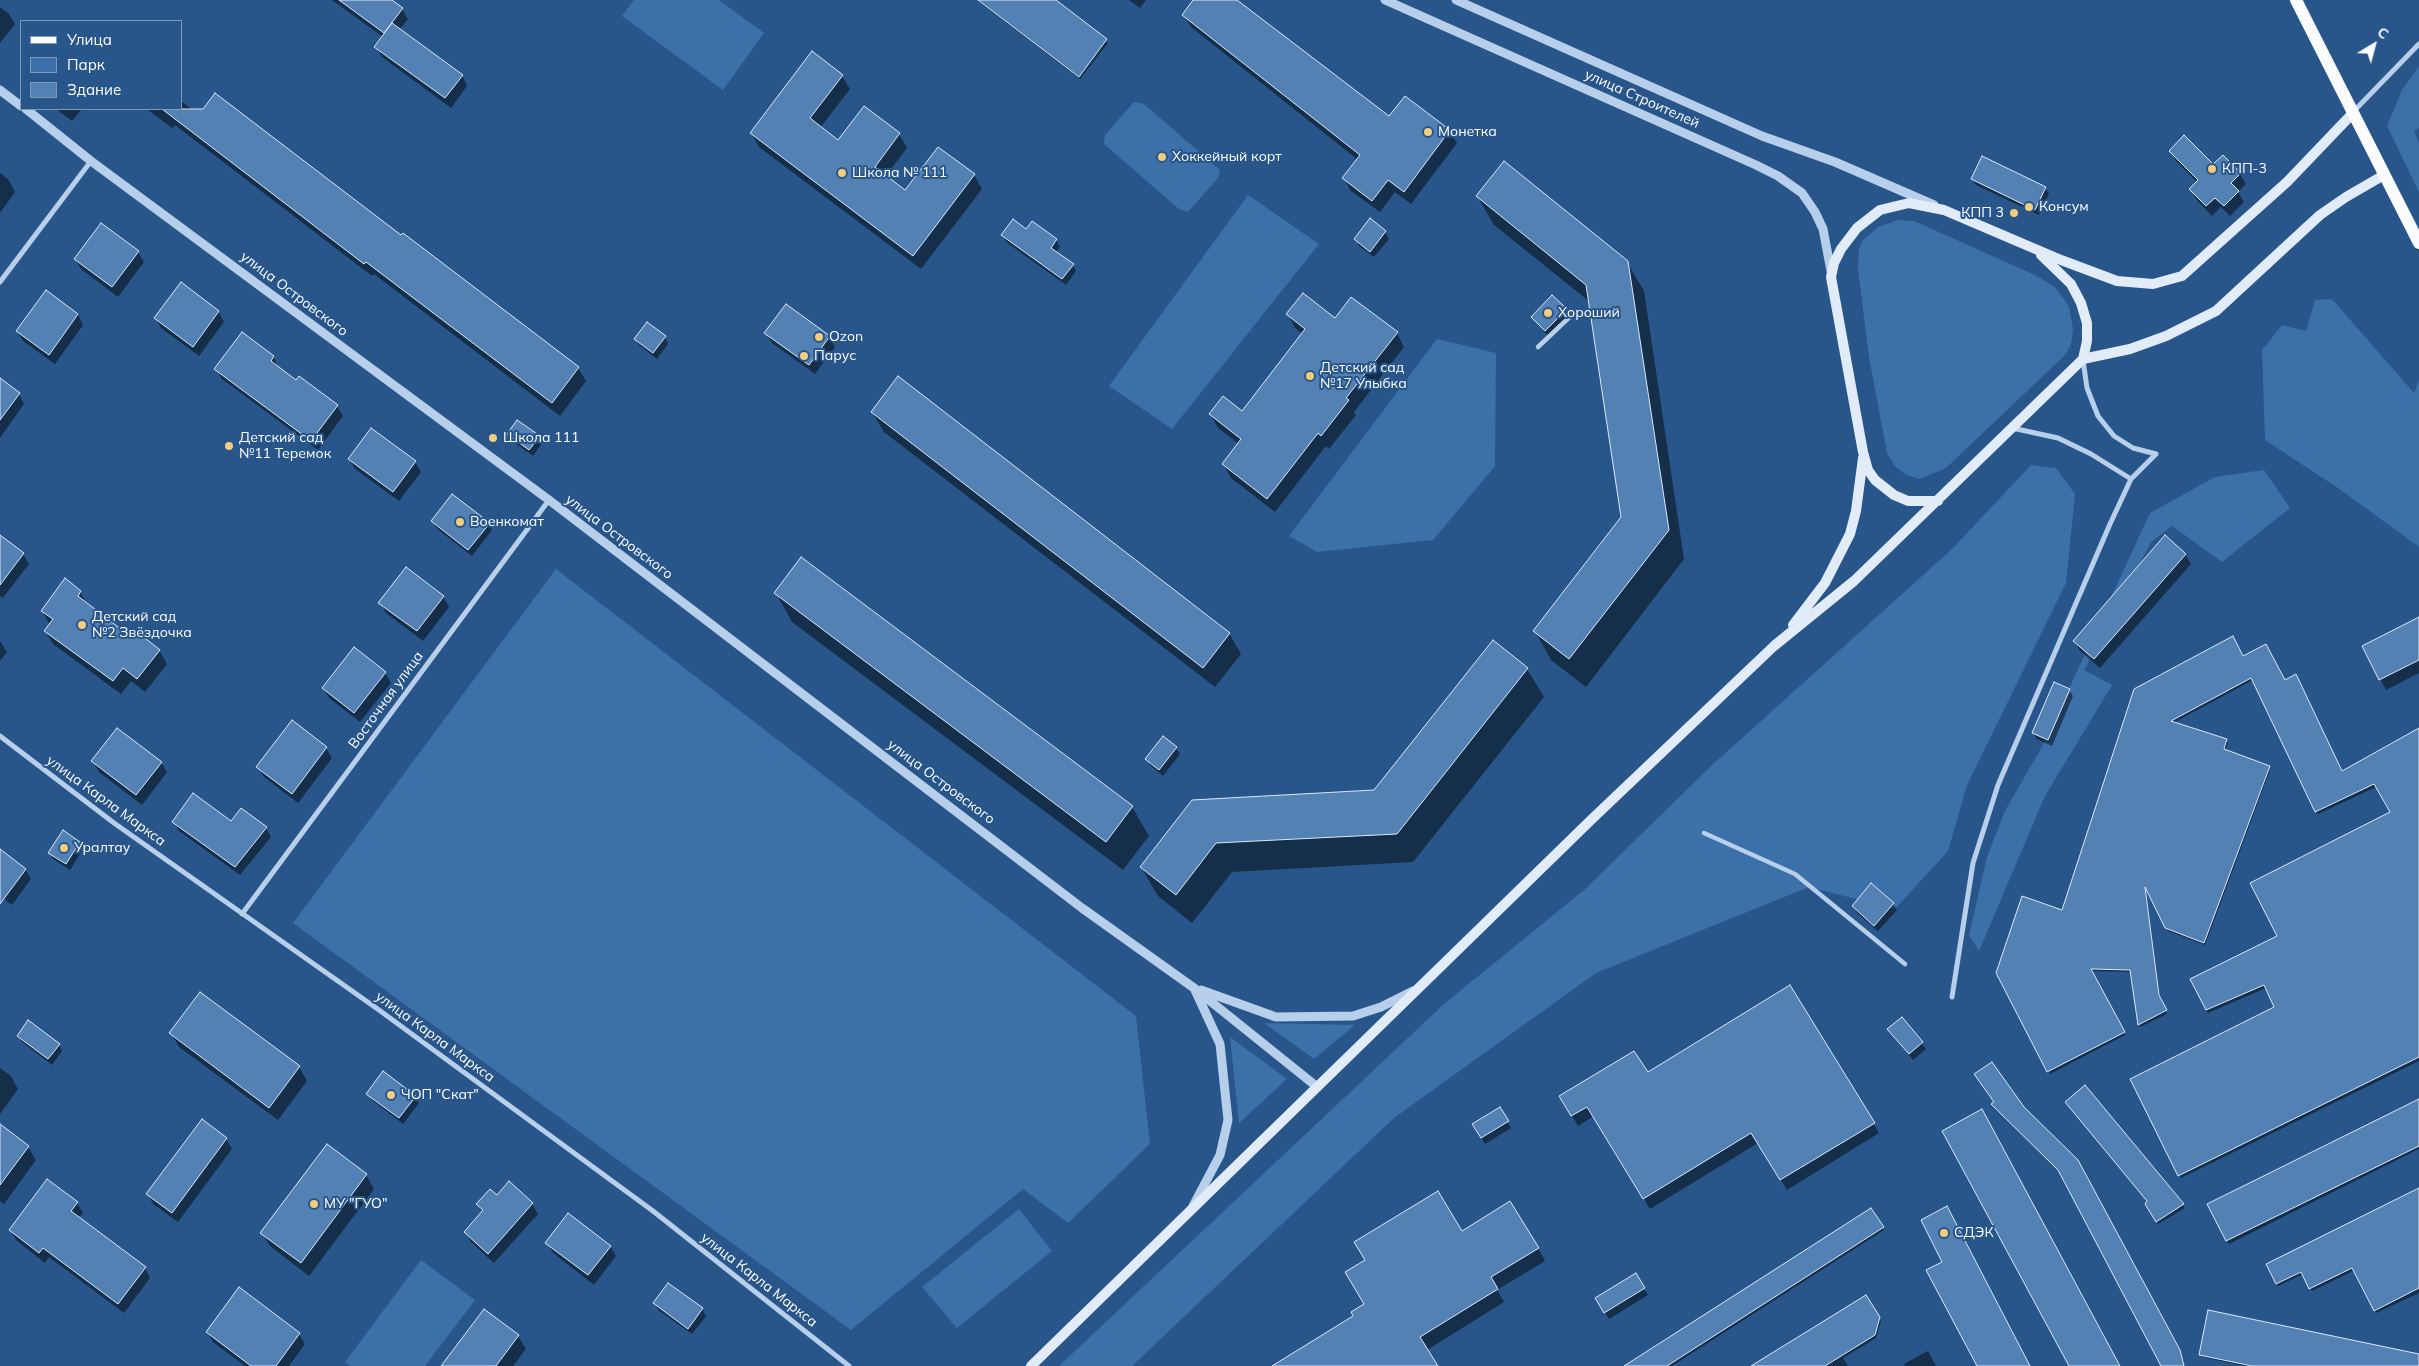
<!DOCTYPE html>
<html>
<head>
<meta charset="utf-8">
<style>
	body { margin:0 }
	#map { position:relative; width:2419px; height:1366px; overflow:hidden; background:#28568b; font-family:Mulish,sans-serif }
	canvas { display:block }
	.legend { position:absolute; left:20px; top:20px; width:162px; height:90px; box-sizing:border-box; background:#28568b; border:1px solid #7e9ab9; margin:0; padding:6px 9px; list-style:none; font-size:15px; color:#fff }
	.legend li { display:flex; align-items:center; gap:10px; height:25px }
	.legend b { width:25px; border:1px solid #7e9ab9 }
	.north { position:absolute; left:2349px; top:20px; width:50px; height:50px; -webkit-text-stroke:4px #28568b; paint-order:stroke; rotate:37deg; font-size:14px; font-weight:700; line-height:20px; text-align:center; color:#fff }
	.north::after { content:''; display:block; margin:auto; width:18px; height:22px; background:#fff; clip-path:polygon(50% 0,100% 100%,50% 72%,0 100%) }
</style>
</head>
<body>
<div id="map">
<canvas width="2419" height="1366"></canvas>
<ul class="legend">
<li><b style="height:6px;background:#fafcfe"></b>Улица</li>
<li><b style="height:14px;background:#3c70a8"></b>Парк</li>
<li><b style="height:14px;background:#5481b4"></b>Здание</li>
</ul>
<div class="north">С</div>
</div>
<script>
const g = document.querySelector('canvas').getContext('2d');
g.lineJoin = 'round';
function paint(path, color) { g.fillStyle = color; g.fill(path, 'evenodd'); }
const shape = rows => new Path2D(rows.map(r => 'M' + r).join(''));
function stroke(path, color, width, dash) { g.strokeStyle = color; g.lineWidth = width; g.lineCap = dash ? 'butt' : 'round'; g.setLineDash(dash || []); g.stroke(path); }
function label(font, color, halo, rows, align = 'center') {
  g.font = font + ' Mulish,sans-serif'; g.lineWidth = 4; g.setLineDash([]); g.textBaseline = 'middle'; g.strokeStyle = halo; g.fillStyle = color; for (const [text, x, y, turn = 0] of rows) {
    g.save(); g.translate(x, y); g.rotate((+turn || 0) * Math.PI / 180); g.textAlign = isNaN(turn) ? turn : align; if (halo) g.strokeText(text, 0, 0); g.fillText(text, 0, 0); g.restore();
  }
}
paint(shape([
	[634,0,719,0,764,33,723,90,622,16],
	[2419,66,2419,128,2414,131,2419,143,2419,192,2387,126,2402,90],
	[1134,102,1144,104,1220,170,1218,178,1188,212,1179,209,1104,144,1105,135],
	[1248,195,1319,244,1172,429,1109,386],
	[1898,220,1914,221,2037,276,2053,286,2061,295,2069,307,2073,329,2071,344,2065,355,1946,468,1920,479,1906,475,1895,466,1887,453,1869,357,1858,269,1859,249,1863,240,1878,227],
	[2332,299,2414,393,2419,380,2419,547,2341,490,2265,440,2262,350,2282,325,2306,331,2315,300],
	[1437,339,1496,353,1495,466,1433,540,1317,552,1289,536],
	[2031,465,2056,468,2075,494,2066,583,1967,785,1948,851,1895,909,1809,887,1596,973,1394,1118,1132,1366,1059,1366,1444,1004,1584,890,1711,766,1952,549],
	[2264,470,2290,508,2222,562,2172,526,2151,542,2084,670,2112,685,2045,796,1979,951,1969,935,1987,857,2005,811,2044,743,2150,513,2215,477],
	[556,569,1136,1016,1150,1144,1068,1223,1023,1189,851,1330,293,923],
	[1264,1023,1355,1025,1314,1059],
	[1230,1037,1287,1079,1239,1123],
	[1019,1209,1052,1251,957,1328,922,1287],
	[421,1260,475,1300,425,1366,350,1366,345,1362]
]), '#3c70a8');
paint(shape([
	[332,0,390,0,402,9,408,19,399,30,462,75,467,86,451,108,382,57,376,47,383,37],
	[977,0,1054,0,1108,43,1080,79],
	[1129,0,1146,0,1140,8],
	[1195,0,1235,0,1390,118,1405,98,1449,131,1457,143,1411,204,1395,192,1380,212,1351,191,1344,178,1358,160,1191,27,1184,15],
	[0,7,9,14,15,24,0,43],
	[842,76,850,89,820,128,839,142,864,108,899,134,907,148,885,177,906,192,974,175,982,189,921,269,759,147,751,133],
	[181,101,199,115,401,237,403,235,578,368,586,381,560,416,374,274,372,276,175,125,172,128,147,109,181,109],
	[56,109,82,109,72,121],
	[2171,151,2213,166,2223,157,2240,174,2246,184,2238,192,2244,202,2230,216,2221,207,2212,216,2196,199,2190,189,2197,182,2176,161],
	[0,173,8,179,15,192,0,213],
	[1972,179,2045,188,2049,194,2039,215,1976,185],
	[1477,196,1627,262,1644,291,1684,559,1586,687,1551,660,1535,631,1622,518,1590,302,1494,225],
	[1370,220,1385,232,1389,239,1374,257,1359,246,1356,239],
	[101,224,138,252,144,262,118,297,81,269,75,259],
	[1026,231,1056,240,1060,247,1056,252,1073,265,1076,271,1066,285,1006,242,1003,235],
	[1566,310,1569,316,1549,337,1532,317],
	[218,311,224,322,199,356,161,328,156,318],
	[78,314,83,325,55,364,23,341,17,331],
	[1288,314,1335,320,1397,333,1404,347,1354,412,1356,415,1329,449,1326,446,1275,512,1231,478,1223,464,1239,444,1218,428,1210,414,1243,412,1303,334,1295,328],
	[766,333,829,337,835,347,815,374,772,343],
	[242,334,274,357,278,368,296,382,337,406,343,416,318,450,222,379,216,369],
	[665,337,668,344,657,359,639,345,636,339],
	[0,380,19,394,24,404,0,438],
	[872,412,1229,633,1241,654,1215,687,884,432],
	[508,434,539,437,542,443,533,456,512,441],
	[349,459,415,462,421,472,399,501,355,469],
	[433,521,489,524,492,530,472,556,436,528],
	[0,537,23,554,29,564,3,598,0,596],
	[2185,554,2191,564,2100,668,2080,651,2074,641],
	[80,592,88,605,131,638,159,650,167,664,145,692,131,681,121,694,53,644,45,631,50,625,42,611],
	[776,593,1132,807,1149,836,1123,870,792,622],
	[443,597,449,607,423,641,386,613,380,603],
	[2419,618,2419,673,2386,690,2363,647],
	[0,641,7,652,0,661],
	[1493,642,1527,669,1544,697,1413,862,1232,872,1192,923,1158,896,1141,867,1375,791],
	[355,648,385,673,391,683,360,722,329,698,323,688],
	[2243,657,2284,681,2342,773,2419,730,2419,767,2318,814,2253,680,2173,723,2226,740,2228,743,2225,751,2269,767,2270,770,2205,945,2168,931,2145,885,2160,999,2167,1014,2140,1027,2132,972,2091,971,2125,1035,2050,1074,1998,973,2063,911,2135,689],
	[2069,690,2073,696,2052,746,2037,739,2033,733],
	[292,722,326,748,332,758,298,803,264,777,258,767],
	[1176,748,1180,754,1163,776,1151,766,1147,759],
	[93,762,161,762,167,772,142,805,99,772],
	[2419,798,2419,1061,2181,1178,2132,1080,2276,1008,2266,988,2208,1013,2192,980,2278,937],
	[174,822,231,822,266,828,271,837,240,875,179,831],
	[79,843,83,849,70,870,53,859,49,853],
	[0,851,25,869,31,879,12,905,0,896],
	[1893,904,1897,910,1878,931,1857,913,1853,906],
	[200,993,299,1067,307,1081,278,1120,179,1047,171,1033],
	[1902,1019,1926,1049,1913,1060,1889,1029],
	[18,1036,59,1044,62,1051,52,1065,22,1042],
	[1992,1063,2181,1355,2184,1366,2162,1366,2061,1173,1994,1107,1992,1105,1996,1103],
	[0,1068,11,1076,18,1089,0,1114],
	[1647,1074,1873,1123,1879,1133,1787,1190,1758,1143,1650,1209,1594,1116,1578,1126,1561,1097],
	[2085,1087,2183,1205,2185,1208,2158,1224,2146,1204,2149,1202],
	[368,1094,415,1097,419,1103,403,1124,372,1100],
	[2419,1100,2419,1149,2229,1244,2209,1205],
	[1499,1109,1511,1128,1485,1144,1473,1124],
	[0,1126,28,1147,36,1160,4,1204,0,1201],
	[226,1139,232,1149,178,1222,153,1204,148,1194],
	[327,1146,366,1175,374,1189,309,1276,270,1246,262,1233],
	[510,1183,532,1204,538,1214,494,1263,471,1242,465,1232,483,1213,478,1204,497,1197],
	[2419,1189,2419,1293,2376,1313,2355,1270,2312,1291,2303,1274,2278,1286,2267,1264],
	[77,1203,83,1213,78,1218,145,1268,150,1278,124,1313,49,1257,45,1263,16,1240,10,1230],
	[1871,1210,1884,1230,1672,1366,1626,1366],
	[1462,1232,1538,1248,1545,1261,1497,1290,1504,1302,1427,1350,1436,1366,1274,1366,1355,1317],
	[547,1243,610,1246,616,1256,594,1285,553,1253],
	[1635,1275,1648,1295,1609,1319,1596,1298],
	[239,1289,299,1334,305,1344,289,1366,245,1366,213,1342,207,1332],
	[1866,1296,1881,1321,1876,1338,1843,1358,1848,1366,1753,1366],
	[655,1303,702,1309,706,1316,692,1334,658,1310],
	[518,1336,526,1349,513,1366,443,1366],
	[1928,1351,1936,1366,1906,1366,1904,1364],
	[2200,1355,2419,1355,2419,1366,2243,1366,2202,1357]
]), '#0007');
const building = shape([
	[339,0,392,0,403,8,384,33,339,0],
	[978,0,1056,0,1107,39,1079,77,978,0],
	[1193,0,1237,0,1389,116,1405,96,1450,130,1404,192,1388,180,1372,201,1342,178,1360,155,1182,15,1193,0],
	[392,23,463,75,445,98,374,47,392,23],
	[812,51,843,75,810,118,838,140,864,106,900,133,875,167,905,190,938,147,975,174,913,256,750,133,812,51],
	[215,93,401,235,403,233,579,367,552,403,366,262,364,264,162,109,203,109,215,93],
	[2184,135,2213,164,2223,155,2241,173,2231,183,2239,191,2224,206,2215,198,2206,206,2189,189,2198,180,2169,151,2184,135],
	[1982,156,2046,187,2035,210,1971,179,1982,156],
	[1504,161,1628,261,1669,530,1569,659,1533,631,1621,517,1586,285,1476,196,1504,161],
	[1370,218,1386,231,1370,252,1354,239,1370,218],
	[1013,219,1026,229,1032,221,1057,239,1051,248,1074,264,1062,279,1001,235,1013,219],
	[101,223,139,251,112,287,74,259,101,223],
	[181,282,219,311,193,347,154,318,181,282],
	[46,290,78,314,49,355,16,331,46,290],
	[1303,293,1335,318,1351,297,1398,332,1346,398,1349,400,1321,436,1318,433,1267,499,1222,464,1241,439,1209,414,1223,396,1242,411,1305,329,1286,314,1303,293],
	[1552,295,1567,309,1545,331,1531,317,1552,295],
	[786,304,830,336,809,365,764,333,786,304],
	[647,322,666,336,653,353,634,339,647,322],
	[242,332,274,356,271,361,296,380,299,376,338,405,311,441,214,369,242,332],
	[898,376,1230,633,1203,668,871,412,898,376],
	[0,378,20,393,0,420,0,378],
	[517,420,540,436,529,450,507,434,517,420],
	[371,428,416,461,393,492,348,459,371,428],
	[452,494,490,523,468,550,431,521,452,494],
	[0,535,24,553,0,585,0,535],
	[2165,535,2186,554,2094,659,2073,641,2165,535],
	[801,557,1133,806,1106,842,774,593,801,557],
	[406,567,444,596,417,631,378,603,406,567],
	[65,578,81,591,78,596,131,637,136,631,160,650,137,679,123,668,113,681,44,631,53,619,41,611,65,578],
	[2419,617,2419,660,2379,680,2362,646,2419,617],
	[2233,636,2243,656,2266,644,2285,680,2296,674,2342,771,2419,728,2419,1057,2178,1176,2130,1079,2274,1007,2264,985,2206,1010,2190,979,2277,936,2250,883,2390,812,2374,784,2315,812,2251,678,2171,721,2227,739,2224,749,2270,766,2204,943,2165,928,2145,887,2159,995,2167,1010,2138,1025,2130,970,2091,969,2125,1032,2047,1072,1996,973,2022,896,2062,910,2134,689,2233,636],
	[1493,640,1528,668,1397,834,1216,843,1176,895,1140,867,1192,800,1374,790,1493,640],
	[354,647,386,672,354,713,322,688,354,647],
	[2054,682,2070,689,2048,740,2032,733,2054,682],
	[292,720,327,747,292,794,256,767,292,720],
	[117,728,162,762,136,795,91,761,117,728],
	[1163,736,1177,747,1159,770,1145,759,1163,736],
	[193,793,231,821,241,808,267,827,235,867,172,822,193,793],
	[63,830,80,842,66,864,48,853,63,830],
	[0,849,26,869,0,904,0,849],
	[1871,883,1894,903,1874,926,1852,906,1871,883],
	[1790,985,1875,1123,1780,1180,1751,1133,1643,1199,1587,1107,1571,1116,1559,1096,1634,1051,1648,1072,1790,985],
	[200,992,300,1066,269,1108,169,1033,200,992],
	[1902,1017,1923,1042,1909,1054,1887,1029,1902,1017],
	[28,1020,60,1044,48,1059,17,1036,28,1020],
	[1992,1062,2024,1107,2078,1160,2180,1350,2184,1366,2161,1366,2058,1170,1991,1104,1994,1102,1974,1074,1992,1062],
	[383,1071,416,1096,399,1118,366,1094,383,1071],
	[2085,1085,2184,1204,2156,1222,2145,1204,2147,1201,2065,1102,2085,1085],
	[2419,1099,2419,1146,2226,1241,2207,1204,2419,1099],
	[1500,1107,1509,1121,1481,1138,1472,1124,1500,1107],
	[1982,1109,2120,1366,2069,1366,1942,1131,1982,1109],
	[202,1119,227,1138,172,1213,146,1194,202,1119],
	[0,1124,29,1146,0,1185,0,1124],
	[327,1144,367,1174,301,1263,260,1233,327,1144],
	[47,1179,78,1202,71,1211,146,1267,118,1304,43,1248,39,1253,9,1230,47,1179],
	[509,1181,533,1203,488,1254,464,1232,483,1210,476,1204,490,1189,497,1195,509,1181],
	[2419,1188,2419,1288,2374,1311,2352,1268,2309,1289,2301,1272,2276,1284,2266,1264,2419,1188],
	[1438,1191,1462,1231,1510,1201,1539,1248,1491,1277,1498,1289,1420,1337,1438,1366,1272,1366,1353,1316,1351,1312,1364,1304,1345,1272,1365,1260,1354,1242,1438,1191],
	[1947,1206,2030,1366,1977,1366,1926,1270,1942,1262,1921,1220,1947,1206],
	[1871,1208,1884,1227,1667,1366,1624,1366,1871,1208],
	[568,1213,611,1246,588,1275,545,1243,568,1213],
	[1636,1273,1645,1288,1604,1313,1595,1298,1636,1273],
	[668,1283,703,1308,688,1329,653,1303,668,1283],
	[239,1287,300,1333,276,1366,251,1366,206,1332,239,1287],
	[1866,1295,1880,1317,1875,1335,1825,1366,1751,1366,1866,1295],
	[484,1309,519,1335,496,1366,441,1366,484,1309],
	[2208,1310,2419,1354,2419,1366,2252,1366,2199,1355,2208,1310]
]);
paint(building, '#5481b4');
stroke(building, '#dbe9f8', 1);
stroke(shape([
	[1538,347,1576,311],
	[1704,833,1795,874,1905,964]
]), '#b7cfea', 4.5);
stroke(shape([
	[2353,112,2419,44],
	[0,282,91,161],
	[2083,360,2087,388,2098,416,2114,436,2133,448,2156,454],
	[2012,428,2058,438,2091,454,2131,479],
	[0,736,114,823,379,1010,653,1211,849,1366],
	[242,914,549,500],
	[1952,997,1973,863,1998,785,2110,524,2131,479,2156,454]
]), '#b7cfea', 5);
stroke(shape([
	[1385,0,1756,165,1778,176,1802,193,1815,212,1823,229,1831,271],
	[1456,0,1762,136,1835,162,1934,205],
	[0,90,21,106],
	[26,109,91,161,549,500,1082,908,1194,988,1316,1086],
	[1201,990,1276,1017,1353,1016,1381,1007,1413,991],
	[1193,1206,1220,1155,1228,1120,1220,1044,1195,990]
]), '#b7cfea', 9);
stroke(shape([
	[2041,255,2071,284,2081,303,2087,323,2087,341,2083,359],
	[1938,501,1908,501,1894,495,1875,480,1868,470,1863,452,1831,277,1834,263,1841,249,1857,228,1880,210,1909,203,1944,210,2061,260,2117,281,2153,284,2182,276,2287,182,2353,113],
	[1793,625,1825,583,1850,534,1856,511,1863,458],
	[1031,1366,1592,819,1774,646,1854,581,2083,359,2130,349,2166,336,2216,311,2320,215,2346,197,2384,175]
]), '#e1ecf8', 10);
stroke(shape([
	[2296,0,2419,243]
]), '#fafcfe', 12);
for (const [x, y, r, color] of [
	[1428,132,5,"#f2cd7d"],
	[1162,157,5,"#f2cd7d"],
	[2212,169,5,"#f2cd7d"],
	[842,173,5,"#f2cd7d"],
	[2029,207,5,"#f2cd7d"],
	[2014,213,5,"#f2cd7d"],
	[1548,313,5,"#f2cd7d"],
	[819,337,5,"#f2cd7d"],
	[804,356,5,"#f2cd7d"],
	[1310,376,5,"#f2cd7d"],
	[493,438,5,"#f2cd7d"],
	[229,446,5,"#f2cd7d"],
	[460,522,5,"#f2cd7d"],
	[82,625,5,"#f2cd7d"],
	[64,848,5,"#f2cd7d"],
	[391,1095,5,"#f2cd7d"],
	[314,1204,5,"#f2cd7d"],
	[1944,1233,5,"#f2cd7d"]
]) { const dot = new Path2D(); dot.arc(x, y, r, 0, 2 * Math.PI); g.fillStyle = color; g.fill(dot); stroke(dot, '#28568b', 2); }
label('14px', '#fff', '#28568b', [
	["улица Строителей",1642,99,24],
	["улица Островского",294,294,37],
	["улица Островского",619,537,37],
	["Восточная улица",386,700,-54],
	["улица Островского",941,782,37],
	["улица Карла Маркса",106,801,36],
	["улица Карла Маркса",435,1037,36],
	["улица Карла Маркса",759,1280,38]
]);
label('14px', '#fff', '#28568b', [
	["Монетка",1438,132],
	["Хоккейный корт",1172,157],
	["КПП-3",2222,169],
	["Школа № 111",852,173],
	["Консум",2039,207],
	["КПП 3",2004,213,"right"],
	["Хороший",1558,313],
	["Ozon",829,337],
	["Парус",814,356],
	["Детский сад",1320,368],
	["№17 Улыбка",1320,384],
	["Детский сад",239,438],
	["№11 Теремок",239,454],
	["Школа 111",503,438],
	["Военкомат",470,522],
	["Детский сад",92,617],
	["№2 Звёздочка",92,633],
	["Уралтау",74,848],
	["ЧОП \"Скат\"",401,1095],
	["МУ \"ГУО\"",324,1204],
	["СДЭК",1954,1233]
], 'left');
</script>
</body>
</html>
